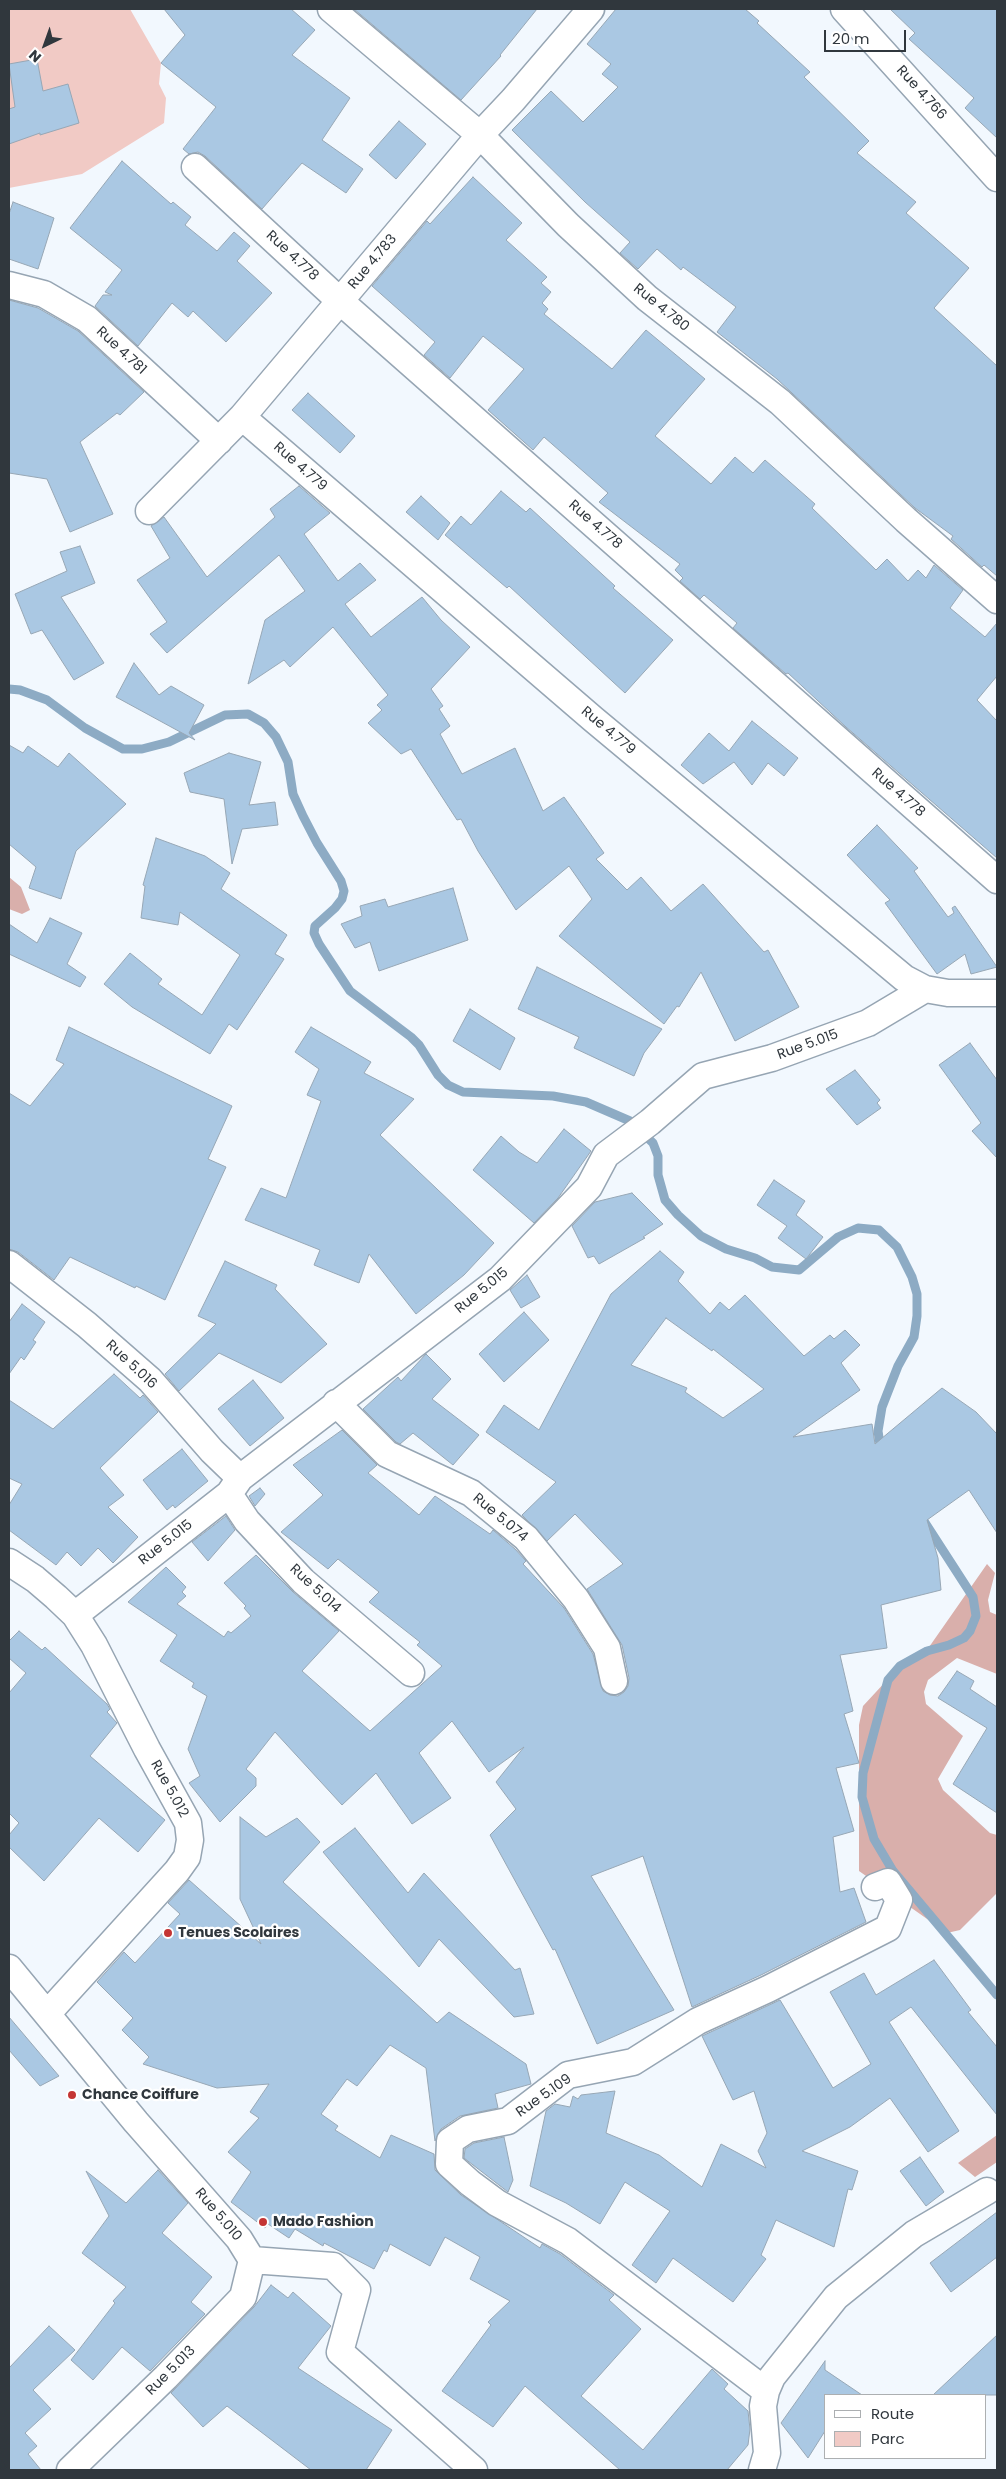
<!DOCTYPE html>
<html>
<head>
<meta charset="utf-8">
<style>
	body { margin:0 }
	#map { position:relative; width:1006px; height:2479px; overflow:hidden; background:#f2f8fe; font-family:Poppins,sans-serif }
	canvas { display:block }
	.frame { position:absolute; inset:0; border:10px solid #30373d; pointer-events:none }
	.legend { position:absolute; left:824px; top:2394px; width:162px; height:65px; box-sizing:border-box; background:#fff; border:1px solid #acafb1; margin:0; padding:6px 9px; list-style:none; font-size:15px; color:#30373d }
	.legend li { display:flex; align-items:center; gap:10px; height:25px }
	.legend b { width:25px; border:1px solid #acafb1 }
	.north { position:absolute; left:20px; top:20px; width:50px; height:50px; -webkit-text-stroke:4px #fff; paint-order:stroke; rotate:222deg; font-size:14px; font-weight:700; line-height:20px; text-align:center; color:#30373d }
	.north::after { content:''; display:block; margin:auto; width:18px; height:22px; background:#30373d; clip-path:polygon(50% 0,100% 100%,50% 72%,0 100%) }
	.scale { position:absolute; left:824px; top:30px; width:82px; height:22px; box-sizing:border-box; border:2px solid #30373d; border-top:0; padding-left:6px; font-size:15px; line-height:18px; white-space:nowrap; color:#30373d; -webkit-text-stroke:4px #fff; paint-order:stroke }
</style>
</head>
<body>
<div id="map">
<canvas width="1006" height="2479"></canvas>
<div class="frame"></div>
<ul class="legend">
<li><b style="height:6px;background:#fff"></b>Route</li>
<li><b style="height:14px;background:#f1cac5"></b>Parc</li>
</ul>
<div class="north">N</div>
<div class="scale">20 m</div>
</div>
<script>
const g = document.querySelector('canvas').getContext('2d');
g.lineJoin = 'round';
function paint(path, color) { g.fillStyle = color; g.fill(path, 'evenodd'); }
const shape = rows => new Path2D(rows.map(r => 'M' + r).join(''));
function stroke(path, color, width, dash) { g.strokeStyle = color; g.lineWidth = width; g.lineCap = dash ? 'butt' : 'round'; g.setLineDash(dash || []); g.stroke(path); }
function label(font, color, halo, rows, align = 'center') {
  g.font = font + ' Poppins,sans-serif'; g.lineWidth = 4.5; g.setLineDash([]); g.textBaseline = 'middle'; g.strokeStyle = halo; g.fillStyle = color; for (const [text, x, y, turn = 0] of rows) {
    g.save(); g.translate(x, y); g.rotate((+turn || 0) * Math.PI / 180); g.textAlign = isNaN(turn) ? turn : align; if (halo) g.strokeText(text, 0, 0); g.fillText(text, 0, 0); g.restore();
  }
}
paint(shape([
	[9,9,130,9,161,63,159,84,166,98,164,123,82,174,9,188]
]), '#f1cac5');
paint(shape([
	[9,877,21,887,30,910,22,914,9,909],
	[987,1564,995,1573,988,1600,990,1612,997,1615,997,1674,957,1658,928,1680,924,1692,926,1704,963,1736,938,1779,943,1790,990,1833,997,1835,997,1893,960,1930,947,1933,859,1871,859,1725,863,1706,900,1666,927,1650],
	[997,2135,997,2162,975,2177,958,2163]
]), '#d9afab');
stroke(shape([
	[9,689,20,690,47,700,85,728,123,749,142,749,169,742,225,715,248,714,264,723,276,737,288,762,293,794,303,816,317,843,341,881,344,891,342,899,335,908,315,926,314,933,319,944,350,991,411,1037,419,1045,438,1075,448,1085,463,1092,553,1096,586,1102,630,1121,653,1143,658,1156,658,1175,665,1200,678,1215,701,1236,726,1249,755,1258,772,1267,799,1270,838,1237,858,1228,879,1230,897,1247,912,1277,917,1294,917,1316,914,1337,898,1366,882,1407,878,1431,881,1451],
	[922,1518,973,1597,976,1616,970,1631,964,1638,949,1645,927,1651,900,1666,888,1680,863,1773,862,1797,874,1839,893,1871,997,1995]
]), '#8dabc4', 9);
const building = shape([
	[164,9,291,9,315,30,292,55,350,98,322,140,363,169,346,193,302,163,262,209,205,156,198,152,189,154,183,149,216,107,161,63,185,35,164,9],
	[354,9,537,9,500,55,501,56,461,100,354,9],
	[616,9,745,9,759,21,757,23,810,72,804,77,869,141,857,153,916,202,906,213,969,268,934,308,997,366,997,576,984,565,982,567,951,539,953,536,915,508,777,379,717,332,736,307,683,267,681,270,657,249,638,269,620,253,630,242,585,202,512,130,551,91,583,122,618,87,602,74,611,64,587,44,616,9],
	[890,9,997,9,997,138,965,108,974,98,909,39,915,33,890,9],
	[37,59,43,91,68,84,79,123,40,135,40,133,9,144,9,109,15,107,9,64,37,59],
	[399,121,426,144,396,179,369,155,399,121],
	[122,161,171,204,173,202,191,217,185,225,217,251,234,232,250,246,237,261,272,293,226,342,193,311,188,317,172,303,138,346,95,306,103,295,112,295,105,292,122,270,70,228,122,161],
	[473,177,522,223,506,240,547,277,541,283,551,292,542,303,548,309,544,314,612,369,646,330,705,379,655,436,711,484,735,457,753,473,765,460,815,504,812,508,876,570,887,559,908,581,918,570,926,578,934,565,963,590,950,608,985,637,997,623,997,676,977,700,997,721,997,858,846,727,788,673,786,674,733,628,737,623,704,595,700,599,680,581,683,578,675,570,680,564,599,502,608,493,544,437,533,450,488,410,524,369,483,336,450,378,424,355,435,342,372,286,427,221,430,224,473,177],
	[13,202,54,218,38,269,9,259,9,214,13,202],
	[9,300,38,308,78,331,144,392,120,415,117,413,80,442,113,514,70,532,47,479,9,473,9,300],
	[308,393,355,436,340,453,292,410,308,393],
	[299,486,330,513,304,534,338,581,360,563,376,580,345,604,371,637,422,597,441,620,470,647,431,689,443,706,439,709,450,726,440,734,462,774,515,748,543,811,564,797,604,853,596,859,627,890,641,877,671,911,703,884,764,952,768,950,799,1007,735,1041,701,972,679,1007,677,1006,664,1024,559,936,592,899,569,866,516,910,478,851,461,819,457,820,411,749,401,754,368,723,382,710,377,705,388,695,333,627,290,667,284,660,248,684,265,620,305,591,279,555,167,653,150,634,167,622,137,580,170,558,151,526,164,517,207,577,275,517,270,509,299,486],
	[501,491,526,512,530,508,615,586,613,588,673,640,625,693,509,586,507,588,445,535,461,516,471,525,501,491],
	[421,496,450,523,438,540,406,512,421,496],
	[80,546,95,583,61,597,104,663,74,680,42,630,31,634,15,594,67,571,60,552,80,546],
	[134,663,159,695,171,686,204,705,189,733,195,740,116,697,134,663],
	[752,721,798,758,784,776,768,763,752,785,734,762,703,784,681,765,709,733,729,751,752,721],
	[9,745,23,753,28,746,58,767,69,753,126,804,76,851,61,899,29,888,36,867,9,844,9,745],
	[229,753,261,762,249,805,275,802,278,825,242,829,232,864,224,799,190,792,184,773,229,753],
	[877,825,918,868,914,871,948,917,954,913,952,908,955,906,997,967,971,974,965,954,937,974,885,903,890,900,847,855,877,825],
	[156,838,205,856,230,873,221,889,287,935,275,954,284,959,237,1030,229,1024,210,1054,132,1007,104,984,130,953,162,979,158,984,202,1015,240,955,180,912,178,925,141,918,145,886,143,885,156,838],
	[453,888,468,940,379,971,370,942,355,948,341,924,362,916,360,906,385,899,388,907,453,888],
	[50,918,82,933,67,964,86,977,80,987,9,954,9,924,37,943,50,918],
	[537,967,662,1029,644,1053,634,1076,574,1048,579,1037,518,1009,537,967],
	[470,1009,515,1038,500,1070,453,1041,470,1009],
	[69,1027,232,1106,208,1159,226,1167,165,1300,136,1286,135,1288,70,1257,54,1280,18,1252,9,1249,9,1093,30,1106,64,1064,56,1060,69,1027],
	[311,1027,371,1062,364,1073,414,1099,380,1135,494,1243,464,1275,416,1314,369,1254,359,1283,314,1265,320,1250,245,1220,261,1188,286,1198,321,1101,307,1095,319,1069,295,1052,311,1027],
	[970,1043,997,1080,997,1158,972,1131,981,1123,939,1065,970,1043],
	[855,1070,880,1100,877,1103,881,1108,857,1125,826,1089,855,1070],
	[564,1129,591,1151,558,1198,534,1223,473,1170,501,1136,519,1152,537,1163,564,1129],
	[774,1180,805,1201,796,1215,823,1237,806,1259,778,1238,787,1226,757,1205,774,1180],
	[632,1193,663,1224,643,1237,645,1238,599,1264,594,1256,588,1258,572,1226,595,1202,632,1193],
	[660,1251,684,1272,678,1281,710,1314,720,1302,729,1310,745,1295,804,1356,830,1335,834,1339,845,1330,860,1345,841,1363,860,1390,793,1437,872,1424,875,1444,942,1388,976,1412,997,1434,997,1533,969,1490,927,1520,938,1558,941,1590,881,1605,887,1648,840,1655,853,1711,844,1714,859,1763,836,1768,854,1831,833,1837,840,1892,854,1888,866,1922,761,1975,692,2007,643,1856,591,1876,674,2010,597,2044,555,1949,553,1950,490,1835,516,1809,496,1782,524,1747,489,1772,452,1721,419,1753,451,1798,412,1824,376,1773,342,1805,275,1732,246,1769,256,1778,256,1786,220,1822,189,1783,200,1776,188,1749,207,1696,192,1687,194,1683,160,1661,177,1635,128,1602,166,1567,186,1587,182,1592,186,1596,177,1604,224,1637,228,1631,231,1633,251,1616,244,1608,246,1606,224,1583,256,1555,293,1592,339,1631,302,1671,370,1731,442,1666,417,1645,420,1642,369,1602,379,1592,338,1559,328,1569,281,1532,323,1495,293,1465,342,1430,377,1465,368,1473,419,1515,435,1496,490,1534,493,1530,515,1549,526,1561,523,1564,564,1608,593,1654,603,1691,610,1695,618,1696,624,1692,628,1686,629,1678,622,1645,587,1589,623,1564,575,1514,547,1541,522,1515,556,1482,486,1432,504,1405,539,1430,611,1294,660,1251],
	[666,1318,712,1351,713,1349,764,1389,723,1418,685,1392,687,1388,631,1365,666,1318],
	[225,1261,277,1285,275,1289,327,1344,281,1383,219,1353,179,1391,165,1374,216,1324,198,1316,225,1261],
	[527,1275,540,1297,521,1308,510,1290,527,1275],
	[22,1304,45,1322,33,1340,36,1342,24,1360,21,1357,9,1374,9,1322,22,1304],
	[524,1312,549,1340,504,1382,479,1354,524,1312],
	[426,1354,451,1379,432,1399,479,1435,453,1465,413,1433,400,1444,396,1442,363,1409,398,1377,401,1381,426,1354],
	[114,1374,140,1398,143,1395,158,1412,100,1468,124,1495,108,1507,138,1537,113,1563,98,1548,81,1566,67,1552,56,1565,9,1530,9,1505,22,1484,9,1478,9,1400,53,1429,114,1374],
	[253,1380,284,1418,250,1446,218,1409,253,1380],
	[182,1449,208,1481,175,1508,173,1505,167,1510,143,1480,182,1449],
	[260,1488,265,1494,255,1506,249,1496,260,1488],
	[226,1516,235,1530,208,1561,192,1542,226,1516],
	[19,1631,42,1650,45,1647,107,1704,110,1709,107,1712,117,1723,90,1756,165,1820,138,1852,99,1818,44,1881,9,1847,9,1835,19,1823,9,1813,9,1693,26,1673,9,1658,9,1641,19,1631],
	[957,1671,974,1681,970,1689,997,1707,997,1813,953,1784,987,1728,938,1698,957,1671],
	[240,1817,266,1837,297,1818,320,1842,283,1882,437,2023,449,2012,526,2064,531,2084,495,2094,498,2108,460,2116,441,2129,435,2141,426,2068,390,2045,357,2086,347,2079,321,2114,338,2126,335,2130,380,2158,391,2135,434,2154,435,2170,461,2195,540,2248,542,2244,560,2254,614,2295,609,2300,641,2329,581,2396,643,2450,712,2369,728,2384,724,2389,748,2411,750,2429,748,2445,727,2470,620,2470,525,2386,493,2427,442,2391,491,2325,488,2322,510,2301,470,2279,480,2257,445,2237,430,2266,390,2244,387,2252,384,2250,374,2269,324,2243,323,2246,295,2229,289,2238,268,2224,265,2228,231,2202,251,2172,228,2152,259,2118,250,2112,269,2084,217,2088,143,2064,149,2057,122,2030,133,2018,97,1982,124,1952,135,1963,180,1914,168,1903,189,1880,261,1944,240,1899,240,1817],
	[355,1828,408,1893,424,1873,515,1970,520,1968,534,2014,514,2017,439,1939,419,1967,323,1852,355,1828],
	[934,1960,971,2010,968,2012,997,2047,997,2115,911,2007,889,2022,959,2131,928,2152,890,2098,850,2127,802,2151,858,2171,852,2190,848,2189,834,2247,776,2220,761,2255,766,2259,733,2302,673,2258,656,2283,632,2265,670,2211,625,2182,600,2224,566,2203,530,2186,546,2111,555,2104,570,2107,573,2096,578,2099,581,2095,615,2091,606,2133,659,2155,702,2187,721,2144,766,2168,758,2151,767,2133,754,2091,733,2100,702,2036,780,2000,833,2088,871,2064,830,1992,864,1973,876,1995,934,1960],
	[9,2017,59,2076,40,2086,9,2050,9,2017],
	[504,2137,513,2180,508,2192,464,2158,465,2149,474,2143,504,2137],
	[920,2157,944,2192,926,2206,900,2171,920,2157],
	[158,2170,188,2203,162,2233,212,2277,191,2302,205,2314,150,2371,122,2347,93,2380,71,2360,115,2303,113,2301,126,2287,82,2253,109,2216,86,2171,126,2203,158,2170],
	[997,2212,997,2257,951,2292,930,2263,997,2212],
	[271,2285,288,2298,293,2292,331,2326,298,2368,392,2430,366,2470,311,2470,227,2406,203,2427,171,2393,254,2307,271,2285],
	[49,2326,75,2350,33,2390,51,2409,25,2433,37,2446,28,2454,41,2470,9,2470,9,2368,49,2326],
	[997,2335,997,2395,933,2395,997,2335],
	[825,2361,825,2370,862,2395,825,2395,825,2431,808,2458,781,2423,825,2361]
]);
paint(building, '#aac8e3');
stroke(building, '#97a7b5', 1);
const minor = shape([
	[331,9,480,135,568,225,647,298,780,402,906,520,997,600],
	[844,9,997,178],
	[195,167,340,301,997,880],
	[9,285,44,294,87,319,219,441],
	[242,417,593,719,904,978,925,989,948,993,997,993],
	[149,511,242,417,480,135,513,100,591,9],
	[9,1264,87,1325,150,1380,212,1451,240,1478],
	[336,1403,387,1454,471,1493,526,1538,576,1599,607,1648,614,1681],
	[229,1494,247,1521,303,1581,411,1673],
	[9,1562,35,1579,56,1597,75,1615,94,1645,147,1749,188,1823,190,1840,187,1857,177,1871,47,2014],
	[75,1615,229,1494,240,1478,500,1279,589,1187,606,1155,650,1122,703,1076,772,1058,868,1023,925,989],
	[9,1968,136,2122,239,2239,252,2260,333,2266,357,2290,340,2352,474,2470],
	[766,2391,772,2377,836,2297,914,2234,987,2191],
	[70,2470,166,2377,243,2297,252,2260],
	[762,2470,767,2453,763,2406,766,2391,568,2241,497,2203,470,2183,449,2164,450,2141,468,2129,508,2121,568,2075,633,2062,698,2021,768,1989,888,1928,899,1900,888,1882,875,1887]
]);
stroke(minor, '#96a5b3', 29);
stroke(minor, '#fff', 26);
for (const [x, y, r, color] of [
	[168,1933,5,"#c43534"],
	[72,2095,5,"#c43534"],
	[263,2222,5,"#c43534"]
]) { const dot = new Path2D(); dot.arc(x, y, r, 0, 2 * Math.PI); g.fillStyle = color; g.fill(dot); stroke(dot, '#fff', 2); }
label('14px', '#30373d', '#fff', [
	["Rue 4.766",921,93,48],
	["Rue 4.778",292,256,43],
	["Rue 4.783",373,262,-50],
	["Rue 4.780",661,308,39],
	["Rue 4.781",121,351,43],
	["Rue 4.779",300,467,41],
	["Rue 4.778",595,525,41],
	["Rue 4.779",608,731,40],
	["Rue 4.778",898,793,41],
	["Rue 5.015",808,1045,-20],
	["Rue 5.015",482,1291,-39],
	["Rue 5.016",131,1365,43],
	["Rue 5.074",500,1518,40],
	["Rue 5.015",166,1543,-38],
	["Rue 5.014",315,1589,43],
	["Rue 5.012",169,1789,61],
	["Rue 5.109",544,2096,-35],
	["Rue 5.010",218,2215,50],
	["Rue 5.013",171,2371,-45]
]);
label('bold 14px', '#30373d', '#fff', [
	["Tenues Scolaires",178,1933],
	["Chance Coiffure",82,2095],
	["Mado Fashion",273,2222]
], 'left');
</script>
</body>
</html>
